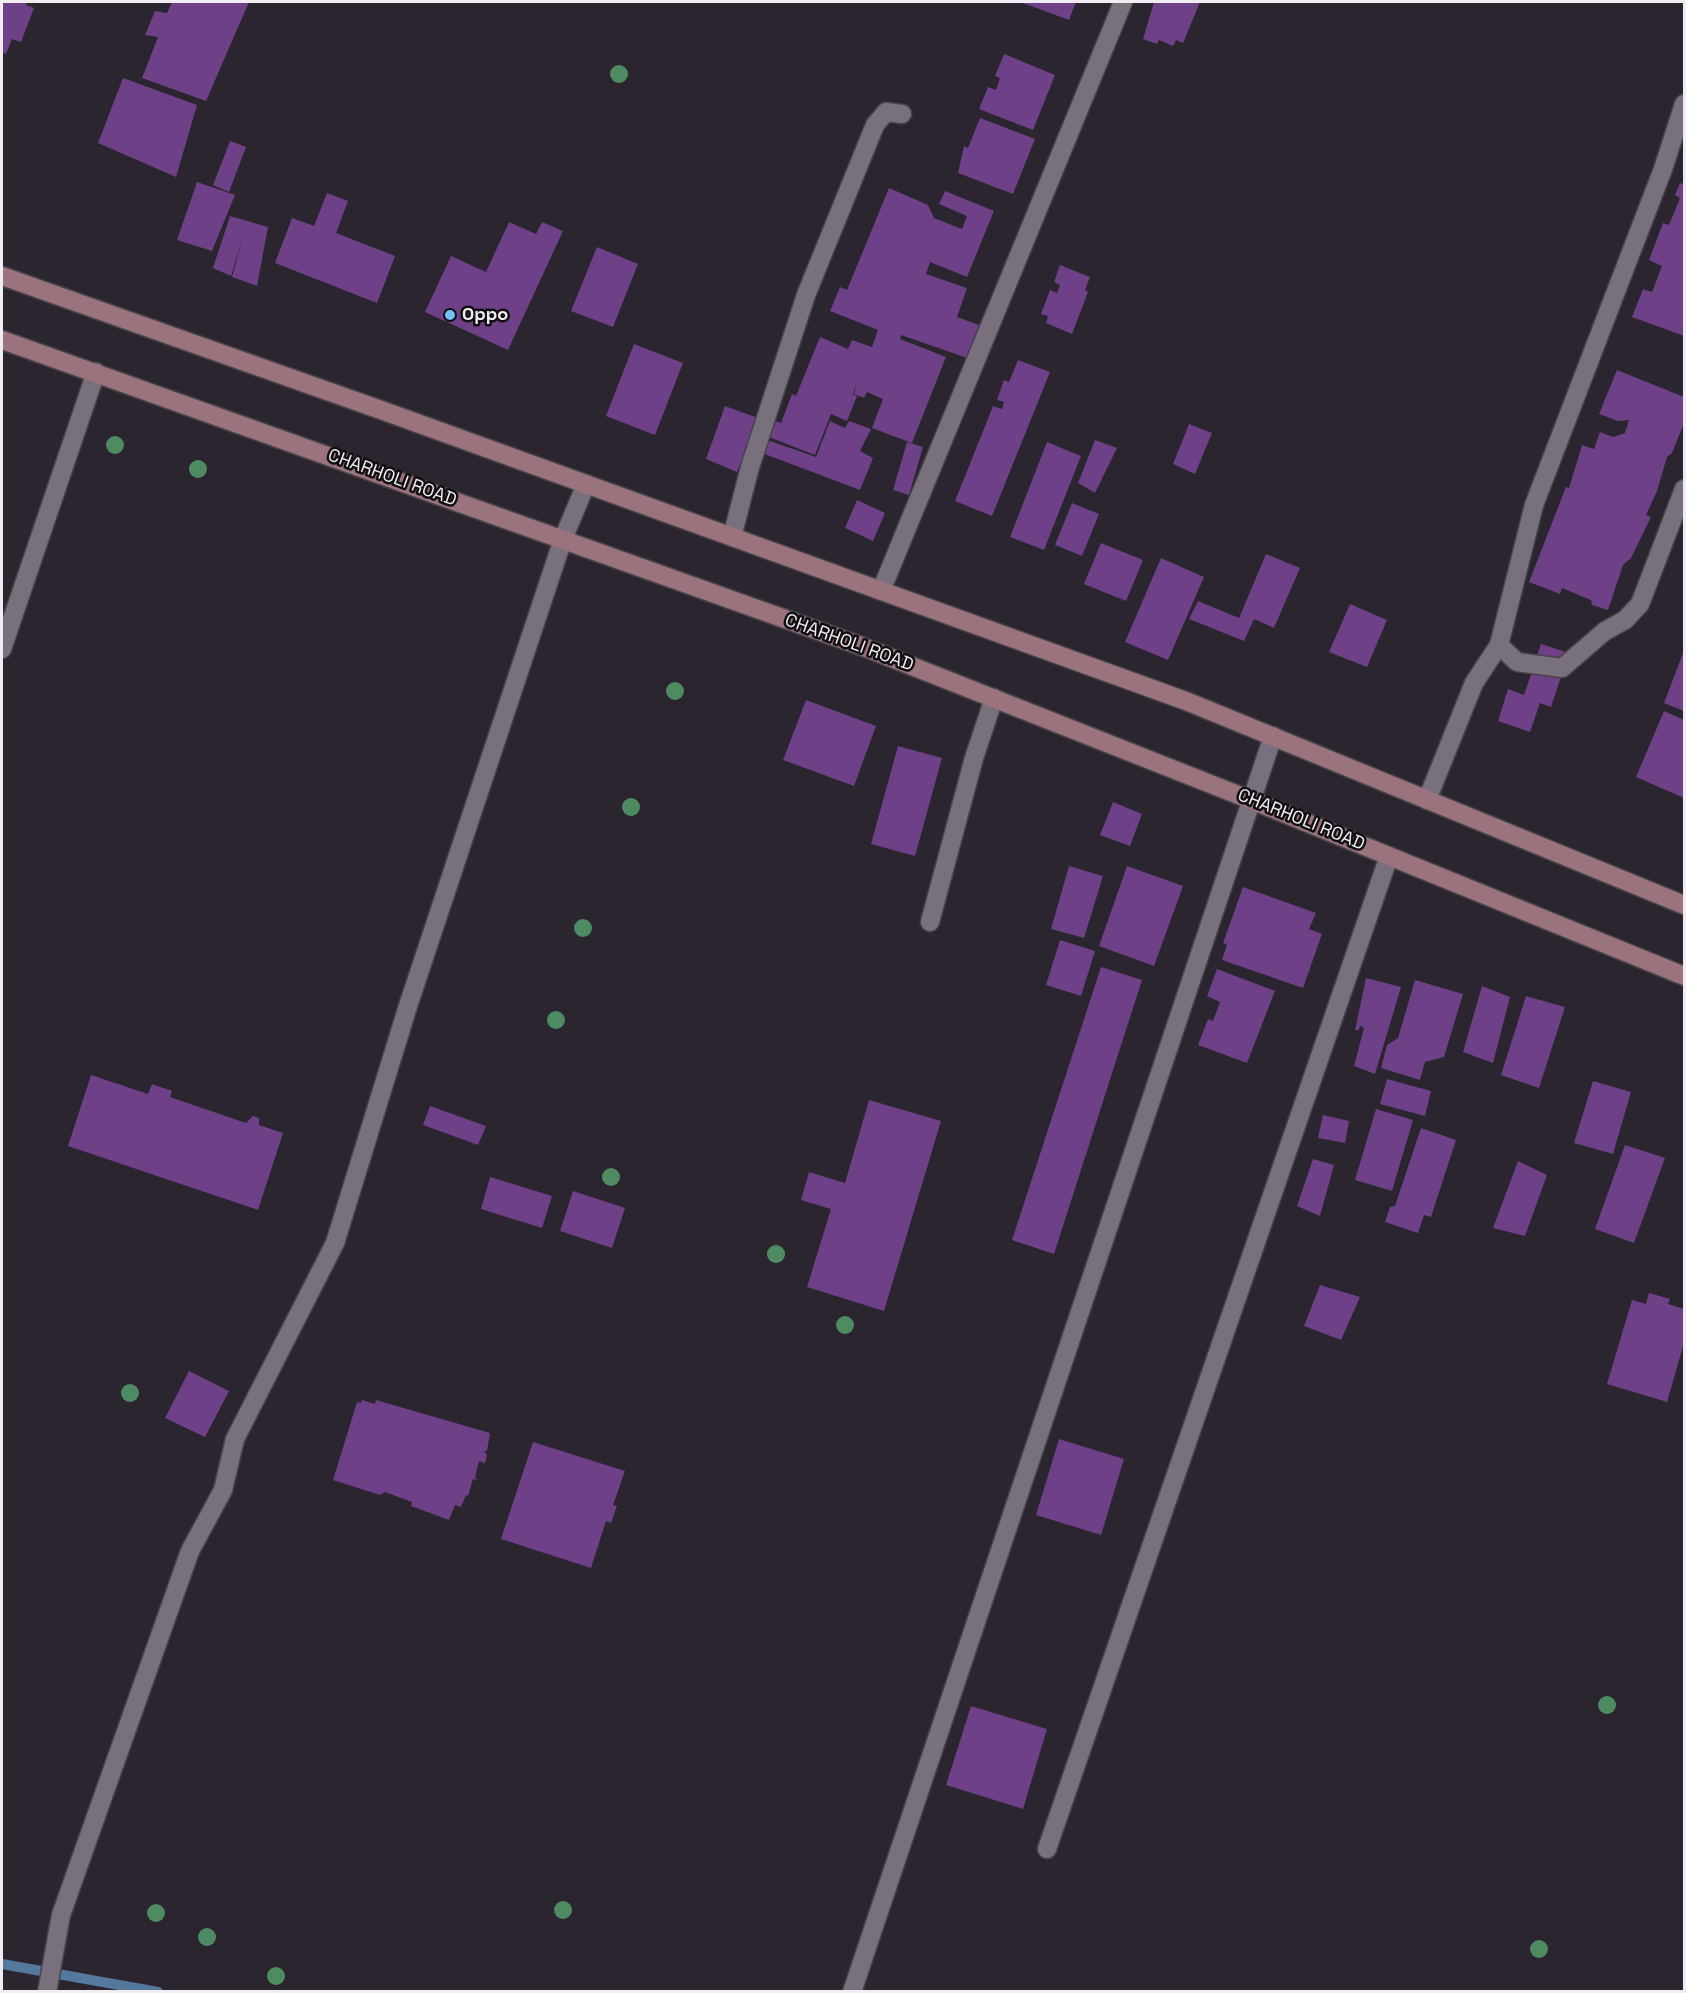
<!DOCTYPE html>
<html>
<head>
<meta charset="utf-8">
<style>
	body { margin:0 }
	#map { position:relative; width:1686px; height:1993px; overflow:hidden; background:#2a252e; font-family:"Space Grotesk",sans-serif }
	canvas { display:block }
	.frame { position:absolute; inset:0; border:3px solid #efecf2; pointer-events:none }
</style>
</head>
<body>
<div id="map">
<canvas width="1686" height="1993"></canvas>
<div class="frame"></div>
</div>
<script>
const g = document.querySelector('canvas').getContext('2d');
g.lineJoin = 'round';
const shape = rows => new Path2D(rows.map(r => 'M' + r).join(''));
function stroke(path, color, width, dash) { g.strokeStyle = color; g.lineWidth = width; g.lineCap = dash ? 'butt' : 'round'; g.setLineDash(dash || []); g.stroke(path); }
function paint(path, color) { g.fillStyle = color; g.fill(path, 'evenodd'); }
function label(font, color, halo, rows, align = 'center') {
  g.font = font + ' "Space Grotesk",sans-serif'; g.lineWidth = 5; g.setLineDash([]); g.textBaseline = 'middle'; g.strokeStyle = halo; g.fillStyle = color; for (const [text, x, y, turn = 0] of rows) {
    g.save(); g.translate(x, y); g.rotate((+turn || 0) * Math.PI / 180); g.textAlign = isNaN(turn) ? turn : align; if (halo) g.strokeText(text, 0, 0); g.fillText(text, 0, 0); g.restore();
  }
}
stroke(shape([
	[2,1964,158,1992]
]), '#55789d', 10);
paint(shape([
	[2,2,27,2,26,5,34,8,21,42,12,39,6,54,2,52],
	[172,2,249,2,206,101,142,78,158,37,145,35,155,11,167,13],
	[1020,2,1076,2,1069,20],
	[1154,2,1200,2,1183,43,1176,40,1173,46,1159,40,1157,44,1143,39],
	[1004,54,1055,75,1033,130,979,109,988,87,996,90,1000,78,995,76],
	[123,78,197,105,176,177,98,143],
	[980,118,1035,139,1013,194,958,173,964,146,968,148],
	[230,141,246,147,229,192,213,185],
	[197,182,235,195,212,251,177,240],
	[1680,183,1684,185,1684,336,1632,317,1643,289,1652,292,1662,266,1649,260,1663,223,1669,225,1680,198,1675,195],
	[889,188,928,205,934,218,962,229,967,216,939,204,945,191,994,211,967,277,930,262,926,274,967,288,957,317,982,326,970,359,901,335,900,339,946,357,912,443,872,428,883,399,867,392,864,398,854,394,857,382,853,394,848,392,857,396,847,421,831,414,815,455,769,437,775,421,781,423,792,394,796,396,820,337,848,349,852,340,872,347,878,330,830,311,840,287,847,290],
	[327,193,348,201,336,233,395,256,377,303,275,263,292,218,314,226],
	[230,216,268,227,257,286,232,277,242,240,231,276,213,268],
	[509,222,536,234,542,222,563,231,508,350,425,312,451,256,486,272],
	[597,247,638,264,613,327,571,311],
	[1060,265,1090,277,1085,290,1088,292,1072,334,1046,323,1048,316,1041,314,1050,290,1057,293,1060,285,1054,282],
	[634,344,683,363,655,435,606,416],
	[1018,360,1050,372,992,516,955,501,993,406,1002,409,1004,402,997,400,1004,380,1009,382],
	[1617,370,1684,397,1684,423,1672,453,1667,457,1657,491,1646,515,1651,517,1631,558,1623,565,1608,610,1592,605,1591,600,1562,588,1560,594,1529,582,1566,487,1569,488,1582,445,1594,449,1600,432,1613,437,1625,433,1629,420,1618,421,1599,414],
	[725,406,758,418,737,472,706,459],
	[830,421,845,428,849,421,871,429,860,451,873,458,860,490,762,453,767,440,816,457],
	[1189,424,1212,433,1195,474,1173,464],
	[1095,440,1117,448,1095,493,1078,483],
	[907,442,923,447,909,495,893,490],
	[1047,442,1081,456,1044,550,1010,537],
	[857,500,885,513,873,541,845,528],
	[1072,503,1099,514,1082,556,1055,545],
	[1101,543,1143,560,1126,601,1084,584],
	[1266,554,1300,568,1274,628,1254,619,1244,641,1189,619,1198,601,1239,618],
	[1161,558,1204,577,1168,660,1125,642],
	[1350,604,1387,620,1367,667,1329,652],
	[1541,644,1569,653,1551,707,1540,703,1530,732,1498,721,1508,689,1524,695],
	[1683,653,1684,654,1684,711,1664,703],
	[806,700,876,726,854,786,783,760],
	[1664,711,1684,720,1684,798,1636,777],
	[898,746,942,758,915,856,871,844],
	[1113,802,1142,814,1130,846,1100,835],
	[1069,866,1103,876,1084,938,1051,929],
	[1127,866,1183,886,1154,966,1099,946],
	[1243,887,1316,913,1309,929,1322,934,1303,988,1222,960,1227,945,1223,943],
	[1060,940,1095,951,1081,996,1046,985],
	[1101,967,1142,980,1054,1254,1012,1240],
	[1217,969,1275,991,1247,1063,1198,1045,1208,1019,1213,1021,1220,1002,1207,996],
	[1366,978,1401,987,1375,1074,1354,1066,1364,1028,1360,1026,1359,1030,1355,1030],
	[1415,980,1463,994,1444,1057,1425,1062,1420,1080,1381,1068,1387,1045,1398,1038],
	[1482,986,1510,997,1493,1063,1463,1052],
	[1526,996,1565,1007,1539,1088,1501,1075],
	[91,1075,148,1094,152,1084,172,1091,170,1097,246,1123,253,1116,259,1118,259,1125,283,1133,258,1210,68,1146],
	[1387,1079,1431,1091,1425,1116,1380,1104],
	[1593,1081,1631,1092,1613,1154,1574,1143],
	[869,1100,941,1121,884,1311,807,1287,831,1209,801,1200,809,1172,845,1183],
	[430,1106,486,1126,478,1145,423,1125],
	[1376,1109,1413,1120,1392,1191,1355,1180],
	[1323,1115,1349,1121,1345,1143,1318,1138],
	[1421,1128,1456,1140,1431,1217,1424,1215,1418,1233,1385,1222,1390,1207,1395,1206],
	[1625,1145,1665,1158,1634,1243,1595,1229],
	[1313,1159,1334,1165,1320,1216,1297,1206],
	[1518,1161,1547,1175,1525,1236,1493,1228],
	[490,1177,552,1196,542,1228,481,1209],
	[573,1191,625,1208,612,1248,560,1231],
	[1320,1285,1360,1297,1341,1340,1304,1326],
	[1649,1293,1670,1299,1668,1304,1684,1309,1684,1343,1667,1402,1607,1384,1632,1300,1646,1304],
	[189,1371,229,1391,205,1437,165,1418],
	[362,1400,375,1404,376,1400,490,1433,487,1451,484,1451,487,1455,485,1463,479,1461,475,1477,477,1480,473,1479,468,1496,466,1495,461,1507,455,1505,449,1520,411,1506,412,1502,385,1492,380,1495,333,1480,357,1402,361,1403],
	[1059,1439,1124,1459,1101,1535,1036,1515],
	[533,1442,625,1471,613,1505,617,1506,611,1523,606,1521,591,1568,501,1539],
	[971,1706,1047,1729,1023,1809,946,1785]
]), '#6d4088');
const lane = shape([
	[732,537,750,467,806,295,875,125,886,112,902,114],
	[1499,645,1534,505,1663,169,1684,104],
	[2,649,96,372],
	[1427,800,1474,683,1499,645,1517,662,1562,668,1605,631,1625,620,1640,604,1684,489]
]);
const street = shape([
	[881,591,1123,2],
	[930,922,974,758,994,698],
	[1047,1849,1389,856],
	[47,1992,61,1915,190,1551,223,1490,235,1439,335,1243,408,1006,563,539,586,484],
	[852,1992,1273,736]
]);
const secondary = shape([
	[2,276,381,410,1186,701,1684,905],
	[2,340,861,646,1251,800,1684,976]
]);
stroke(lane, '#48434b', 21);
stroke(street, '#48434b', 21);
stroke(secondary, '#48434b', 21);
stroke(lane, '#78717d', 18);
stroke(street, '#78717d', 18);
stroke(secondary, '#9a737d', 18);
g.fillStyle = '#4e8a62';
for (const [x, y] of [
	[619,74],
	[115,445],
	[198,469],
	[675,691],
	[631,807],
	[583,928],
	[556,1020],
	[611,1177],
	[776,1254],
	[845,1325],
	[130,1393],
	[1607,1705],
	[563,1910],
	[156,1913],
	[207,1937],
	[1539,1949],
	[276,1976]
]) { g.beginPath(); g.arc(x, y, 9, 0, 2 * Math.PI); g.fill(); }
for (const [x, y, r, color] of [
	[450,315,6,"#71c1f5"]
]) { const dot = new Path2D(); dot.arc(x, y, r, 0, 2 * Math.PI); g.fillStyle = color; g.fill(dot); stroke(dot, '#120f13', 2); }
label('bold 18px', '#efecf2', '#120f13', [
	["Oppo",462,315]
], 'left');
label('18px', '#efecf2', '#120f13', [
	["CHARHOLI ROAD",392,478,20],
	["CHARHOLI ROAD",849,643,20],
	["CHARHOLI ROAD",1301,820,22]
]);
</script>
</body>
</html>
